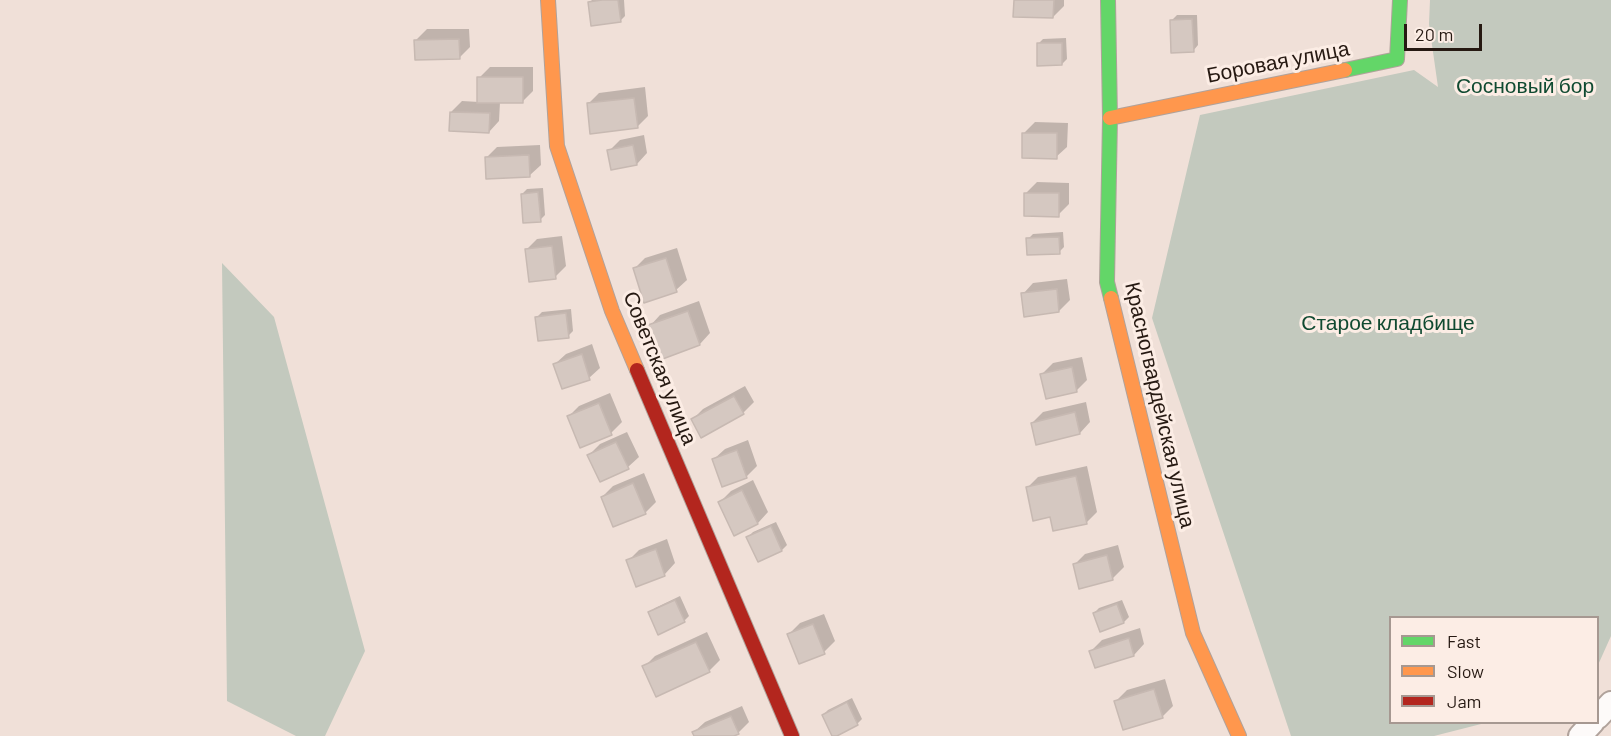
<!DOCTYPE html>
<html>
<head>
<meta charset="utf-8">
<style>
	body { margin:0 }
	#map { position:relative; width:1611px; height:736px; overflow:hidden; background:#f0e0d8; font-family:Barlow,sans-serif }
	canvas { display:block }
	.legend { position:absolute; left:1389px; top:616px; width:210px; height:108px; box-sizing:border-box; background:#fcede5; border:2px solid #a69891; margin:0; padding:8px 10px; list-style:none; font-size:18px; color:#261912 }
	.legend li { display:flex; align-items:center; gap:12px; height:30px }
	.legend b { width:30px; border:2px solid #a69891 }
	.scale { position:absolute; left:1404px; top:24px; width:78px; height:27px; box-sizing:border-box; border:3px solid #261912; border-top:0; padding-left:8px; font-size:18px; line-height:21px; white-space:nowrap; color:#261912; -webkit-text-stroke:4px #fcede5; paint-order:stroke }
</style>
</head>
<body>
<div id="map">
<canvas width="1611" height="736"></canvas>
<ul class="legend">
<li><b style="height:8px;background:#63d668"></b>Fast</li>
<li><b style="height:8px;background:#ff974d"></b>Slow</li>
<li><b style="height:8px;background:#b3261e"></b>Jam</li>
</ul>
<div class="scale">20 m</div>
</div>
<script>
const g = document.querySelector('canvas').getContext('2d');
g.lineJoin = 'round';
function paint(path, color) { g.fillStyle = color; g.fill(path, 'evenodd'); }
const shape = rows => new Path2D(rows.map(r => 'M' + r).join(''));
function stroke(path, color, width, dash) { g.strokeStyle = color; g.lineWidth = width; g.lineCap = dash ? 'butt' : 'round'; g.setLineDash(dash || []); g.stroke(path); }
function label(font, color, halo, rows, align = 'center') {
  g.font = font + ' Barlow,sans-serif'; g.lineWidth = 6; g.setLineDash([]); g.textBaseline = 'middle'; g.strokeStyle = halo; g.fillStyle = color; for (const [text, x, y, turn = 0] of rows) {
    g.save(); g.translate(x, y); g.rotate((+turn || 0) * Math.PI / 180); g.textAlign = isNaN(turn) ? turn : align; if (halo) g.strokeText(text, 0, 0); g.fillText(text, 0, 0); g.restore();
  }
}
paint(shape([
	[1430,0,1611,0,1611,636,1598,665,1598,618,1390,618,1390,722,1485,723,1434,736,1291,736,1152,318,1200,115,1414,70,1438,87,1429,24],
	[222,263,274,317,365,651,325,736,296,736,227,701]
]), '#c3c9be');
paint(shape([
	[592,0,624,0,625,16,620,21,590,2],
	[1015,0,1064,0,1064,6,1053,17],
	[1177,15,1197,15,1198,45,1193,51,1171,21],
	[427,29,469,29,470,47,459,58,416,40],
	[1066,38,1067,59,1062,64,1038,44,1043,39],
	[490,67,533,67,533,91,522,102,500,102,499,121,489,132,451,112,462,101,479,102,479,78],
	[645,87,648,116,637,127,589,103,599,93],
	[1035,122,1068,123,1067,147,1056,157,1024,133],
	[644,135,647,153,637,164,609,151,620,140],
	[540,145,541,165,530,175,486,158,497,147],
	[1037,182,1069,183,1069,204,1058,215,1026,193],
	[543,188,545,215,540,220,522,194,527,189],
	[1063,232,1064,247,1059,252,1028,239,1033,234],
	[562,236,566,266,555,277,526,250,537,239],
	[677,248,687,280,676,290,634,269,645,258],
	[1067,279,1070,300,1059,311,1023,294,1033,283],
	[699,301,710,333,700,344,661,358,650,326,660,315],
	[571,309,573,331,568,336,537,317,542,312],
	[592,344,600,368,589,378,555,364,566,354],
	[1082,357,1087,380,1076,391,1042,374,1053,363],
	[745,386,754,402,743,413,693,419,703,409],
	[610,393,622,422,611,433,569,416,579,406],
	[1086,402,1090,422,1080,433,1032,423,1043,412],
	[627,432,639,457,628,467,589,455,600,444],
	[748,440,757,466,746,477,714,459,725,449],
	[1087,466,1097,512,1086,523,1051,516,1027,488,1038,477],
	[644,473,656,502,645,513,602,497,613,486],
	[753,480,768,512,758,523,720,502,731,491],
	[776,522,787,545,782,550,759,560,748,537,753,532],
	[667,539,675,563,665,574,637,585,628,561,639,550],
	[1118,545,1124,567,1113,578,1080,587,1074,565,1085,554],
	[680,596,689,616,684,621,650,613,655,608],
	[1122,600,1129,617,1124,622,1101,630,1094,613,1099,608],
	[824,614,835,641,824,652,789,634,800,623],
	[1140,628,1144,644,1134,655,1091,651,1102,640],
	[707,632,720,660,709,671,644,667,655,656],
	[1165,679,1173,706,1162,717,1116,701,1127,690],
	[852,698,862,719,857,724,834,736,823,715,828,710],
	[742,706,749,722,738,733,730,736,695,736,694,732,705,722]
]), '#0003');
const building = shape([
	[602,0,618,0,621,22,591,26,588,2,602,0],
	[1014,0,1054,0,1053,18,1013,17,1014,0],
	[1192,19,1194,52,1171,53,1170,20,1192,19],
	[459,39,460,59,415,60,414,40,459,39],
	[1037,43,1062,43,1062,65,1037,66,1037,43],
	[477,77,523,77,523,103,477,103,477,77],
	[634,98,638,128,590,134,587,103,634,98],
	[450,112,490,113,489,133,449,131,450,112],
	[1022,133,1057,133,1057,159,1022,158,1022,133],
	[633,145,637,165,611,170,607,150,633,145],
	[529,155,530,177,486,179,485,157,529,155],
	[538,192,541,222,523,223,521,194,538,192],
	[1024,193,1059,193,1059,217,1024,216,1024,193],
	[1059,237,1060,254,1027,255,1026,238,1059,237],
	[552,246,556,279,529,282,525,249,552,246],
	[666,258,677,292,644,303,633,268,666,258],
	[1057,289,1059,312,1024,317,1021,293,1057,289],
	[688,311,700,345,660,360,648,325,688,311],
	[566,313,569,338,538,341,535,317,566,313],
	[582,354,590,380,562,389,553,364,582,354],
	[1072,367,1077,392,1046,399,1040,374,1072,367],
	[734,396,744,414,701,438,691,419,734,396],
	[599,403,612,435,580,448,567,416,599,403],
	[1075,412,1080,434,1036,445,1031,423,1075,412],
	[616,442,629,469,600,482,587,455,616,442],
	[737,450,747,478,722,487,712,459,737,450],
	[1076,476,1087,524,1053,531,1050,517,1033,521,1026,487,1076,476],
	[633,483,646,514,613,527,601,497,633,483],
	[742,490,758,524,734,536,718,502,742,490],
	[771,526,782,551,758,562,746,537,771,526],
	[656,549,665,576,636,587,626,560,656,549],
	[1107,555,1113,580,1079,589,1073,564,1107,555],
	[675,600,685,622,658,635,648,612,675,600],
	[1117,604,1124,623,1100,632,1093,613,1117,604],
	[813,624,825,654,799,664,787,634,813,624],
	[1129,638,1134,656,1095,668,1089,651,1129,638],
	[696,642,710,672,656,697,642,666,696,642],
	[1154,689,1163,718,1123,730,1114,701,1154,689],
	[847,702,858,725,837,736,832,736,822,715,847,702],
	[731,716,739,734,734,736,694,736,692,732,731,716]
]);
paint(building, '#d5c8c1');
stroke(building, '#c7b9b2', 1.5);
const street = shape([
	[1598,717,1611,703],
	[1580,736,1593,722]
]);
const fast = shape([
	[1108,0,1110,118,1107,282,1111,298],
	[1345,70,1397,59,1400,0]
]);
const slow = shape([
	[548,0,557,146,612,311,637,370],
	[1110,118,1345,70],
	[1111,298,1193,633,1239,736]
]);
const jam = shape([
	[637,370,792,736]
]);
stroke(street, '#b0a29b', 26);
stroke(fast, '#b0a29b', 16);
stroke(slow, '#b0a29b', 16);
stroke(jam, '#b0a29b', 16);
stroke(street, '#fdfaf9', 22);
stroke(fast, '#63d668', 14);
stroke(slow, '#ff974d', 14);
stroke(jam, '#b3261e', 14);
label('21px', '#261912', '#fcede5', [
	["Боровая улица",1278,62,-11],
	["Советская улица",660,368,68],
	["Красногвардейская улица",1160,405,77]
]);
label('21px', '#104a31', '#fcede5', [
	["Сосновый бор",1525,86],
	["Старое кладбище",1388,323]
]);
</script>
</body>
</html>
